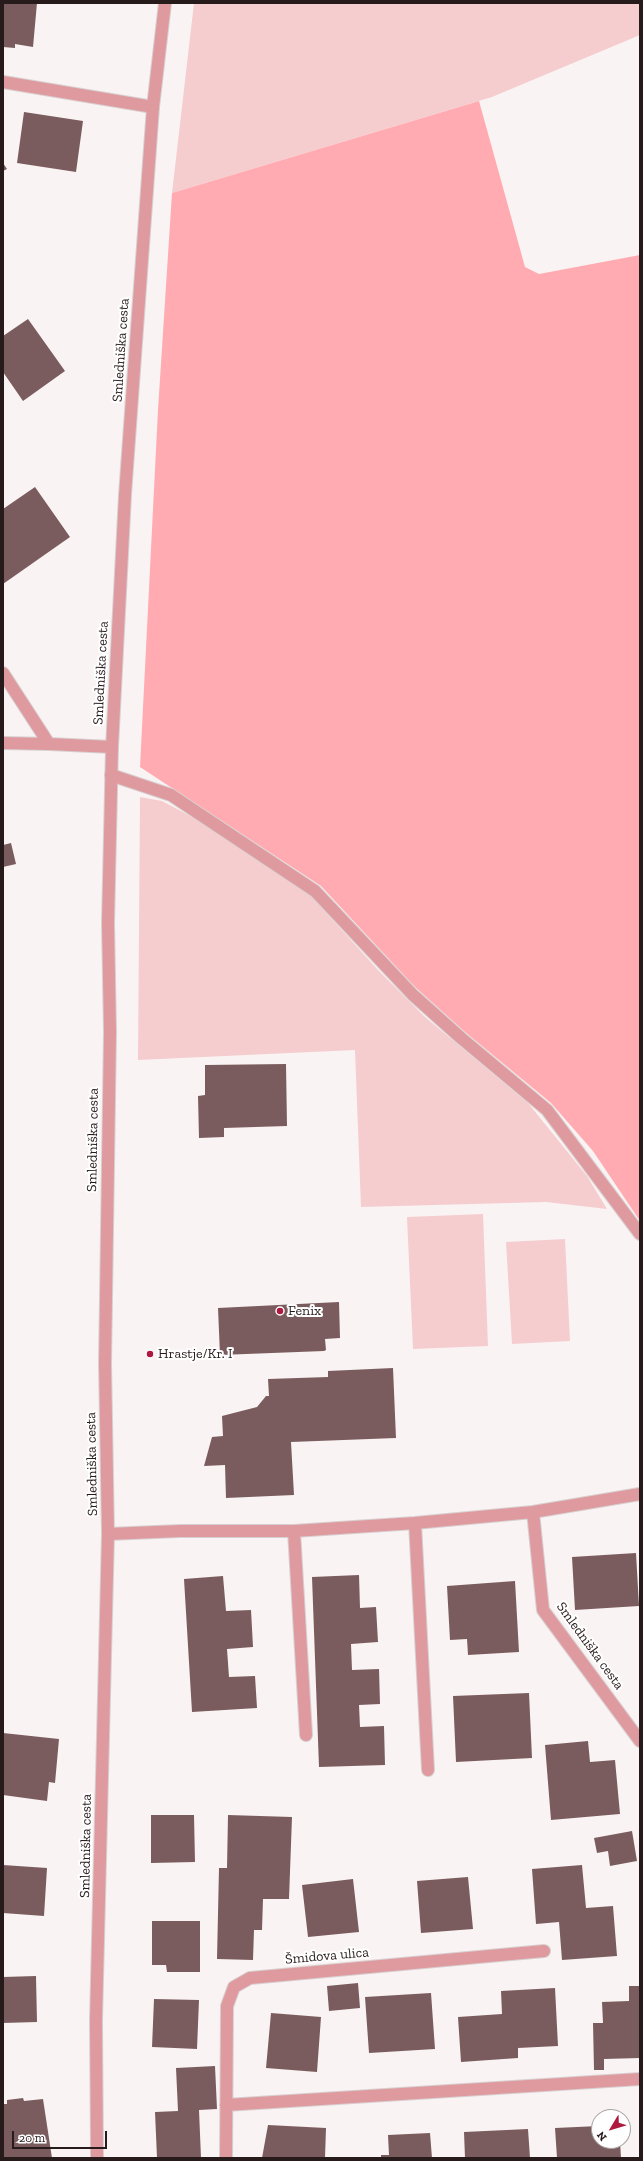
<!DOCTYPE html>
<html>
<head>
<meta charset="utf-8">
<style>
	body { margin:0 }
	#map { position:relative; width:643px; height:2161px; overflow:hidden; background:#faf3f3; font-family:"Zilla Slab",serif }
	canvas { display:block }
	.frame { position:absolute; inset:0; border:4px solid #271a1b; pointer-events:none }
	.north { position:absolute; left:591px; top:2109px; width:40px; height:40px; box-sizing:border-box; background:#fff; border:1px solid #a9a3a4; border-radius:50%; rotate:232deg; font-size:11px; font-weight:700; line-height:16px; text-align:center; color:#271a1b }
	.north::after { content:''; display:block; margin:auto; width:14px; height:18px; background:#ae1a3f; clip-path:polygon(50% 0,100% 100%,50% 72%,0 100%) }
	.scale { position:absolute; left:12px; top:2131px; width:95px; height:18px; box-sizing:border-box; border:2px solid #271a1b; border-top:0; padding-left:5px; font-size:12px; line-height:14px; white-space:nowrap; color:#271a1b; -webkit-text-stroke:3px #fff; paint-order:stroke }
</style>
</head>
<body>
<div id="map">
<canvas width="643" height="2161"></canvas>
<div class="frame"></div>
<div class="north">N</div>
<div class="scale">20 m</div>
</div>
<script>
const g = document.querySelector('canvas').getContext('2d');
g.lineJoin = 'round';
function paint(path, color) { g.fillStyle = color; g.fill(path, 'evenodd'); }
const shape = rows => new Path2D(rows.map(r => 'M' + r).join(''));
function stroke(path, color, width, dash) { g.strokeStyle = color; g.lineWidth = width; g.lineCap = dash ? 'butt' : 'round'; g.setLineDash(dash || []); g.stroke(path); }
function label(font, color, halo, rows, align = 'center') {
  g.font = font + ' "Zilla Slab",serif'; g.lineWidth = 4; g.setLineDash([]); g.textBaseline = 'middle'; g.strokeStyle = halo; g.fillStyle = color; for (const [text, x, y, turn = 0] of rows) {
    g.save(); g.translate(x, y); g.rotate((+turn || 0) * Math.PI / 180); g.textAlign = isNaN(turn) ? turn : align; if (halo) g.strokeText(text, 0, 0); g.fillText(text, 0, 0); g.restore();
  }
}
paint(shape([
	[194,3,640,3,640,35,492,97,172,193],
	[140,797,162,801,217,830,311,896,379,971,425,1017,528,1103,587,1176,607,1209,546,1202,361,1207,355,1050,138,1060],
	[483,1214,488,1346,413,1349,407,1217],
	[565,1239,570,1341,512,1344,506,1242]
]), '#f5cdcf');
paint(shape([
	[479,101,525,267,539,274,640,255,640,1221,593,1151,551,1103,465,1032,414,986,321,886,140,767,158,410,172,193]
]), '#ffabb1');
paint(shape([
	[3,3,37,3,33,47,15,44,15,48,3,47],
	[24,112,83,121,76,172,17,163],
	[3,163,7,169,3,171],
	[28,319,65,371,23,401,3,372,3,336],
	[35,487,70,537,3,584,3,509],
	[11,843,16,864,3,867,3,845],
	[286,1064,287,1126,224,1128,224,1137,199,1138,198,1096,205,1095,205,1065],
	[339,1302,340,1338,325,1339,326,1350,324,1351,220,1355,218,1308],
	[393,1368,396,1438,291,1442,294,1495,226,1498,225,1465,204,1466,212,1437,223,1436,222,1416,257,1407,266,1396,269,1396,268,1379,328,1377,328,1371],
	[636,1553,639,1606,575,1610,572,1557],
	[359,1575,360,1608,376,1607,378,1642,351,1644,352,1670,379,1669,380,1704,359,1705,360,1727,384,1726,385,1765,319,1767,312,1577],
	[223,1576,226,1611,251,1610,253,1647,227,1649,229,1677,255,1676,257,1708,192,1712,184,1579],
	[515,1581,519,1652,468,1655,467,1639,450,1640,447,1586],
	[529,1693,532,1758,456,1762,453,1696],
	[3,1733,59,1739,55,1783,49,1782,47,1801,3,1795],
	[588,1741,590,1762,615,1760,620,1814,551,1820,545,1745],
	[151,1815,194,1815,195,1862,151,1863],
	[228,1815,292,1817,289,1899,263,1899,262,1930,254,1930,253,1960,217,1959,219,1868,227,1868],
	[632,1831,637,1861,610,1866,608,1851,597,1853,594,1838],
	[3,1865,47,1868,44,1916,3,1913],
	[582,1865,586,1908,613,1906,617,1956,562,1960,559,1922,536,1924,532,1869],
	[468,1877,473,1929,421,1933,417,1881],
	[353,1879,359,1932,308,1937,302,1885],
	[152,1921,200,1921,200,1972,167,1972,166,1965,152,1965],
	[36,1976,37,2022,3,2023,3,1977],
	[358,1983,360,2008,329,2011,327,1986],
	[629,1986,640,1986,640,2058,604,2059,604,2070,594,2070,593,2023,603,2023,602,2002,629,2001],
	[555,1988,558,2046,518,2048,518,2058,461,2062,458,2017,502,2014,501,1991],
	[431,1993,435,2049,369,2053,365,1997],
	[154,1999,199,2000,197,2049,152,2047],
	[271,2013,321,2017,317,2072,266,2068],
	[215,2066,217,2109,199,2110,201,2158,157,2158,155,2112,178,2111,176,2068],
	[23,2098,24,2101,43,2099,52,2158,3,2158,3,2104,7,2104,7,2100],
	[268,2125,326,2128,325,2158,262,2158],
	[599,2126,599,2141,620,2141,621,2158,557,2158,555,2128],
	[528,2129,530,2158,465,2158,464,2132],
	[430,2133,432,2158,381,2158,381,2155,389,2155,388,2135]
]), '#7b5c5e');
const minor = shape([
	[3,82,153,107],
	[3,673,49,744,112,747],
	[3,743,49,744],
	[111,775,171,795,315,891,413,995,461,1038,547,1110,640,1234],
	[533,1512,543,1610,640,1741],
	[415,1523,428,1770],
	[294,1531,306,1735],
	[108,1534,180,1531,294,1531,415,1523,533,1512,640,1494],
	[226,2105,640,2079],
	[226,2158,227,2006,234,1987,250,1978,544,1951]
]);
const tertiary = shape([
	[97,2158,96,2020,108,1534,105,1363,110,1032,108,923,112,747,125,495,153,107,165,3]
]);
stroke(minor, '#d8d0d0', 14);
stroke(tertiary, '#d8d0d0', 14);
stroke(minor, '#df9a9f', 12);
stroke(tertiary, '#df9a9f', 12);
for (const [x, y, r, color] of [
	[280,1311,4,"#ae1a3f"],
	[150,1354,4,"#ae1a3f"]
]) { const dot = new Path2D(); dot.arc(x, y, r, 0, 2 * Math.PI); g.fillStyle = color; g.fill(dot); stroke(dot, '#fff', 1.5); }
label('14px', '#271a1b', '#fff', [
	["Smledniška cesta",121,350,-86],
	["Smledniška cesta",101,673,-87],
	["Smledniška cesta",93,1140,-89],
	["Smledniška cesta",92,1464,-91],
	["Smledniška cesta",590,1646,54],
	["Smledniška cesta",86,1846,-89],
	["Šmidova ulica",327,1956,-5]
]);
label('14px', '#271a1b', '#fff', [
	["Fenix",288,1311],
	["Hrastje/Kr. I",158,1354]
], 'left');
</script>
</body>
</html>
